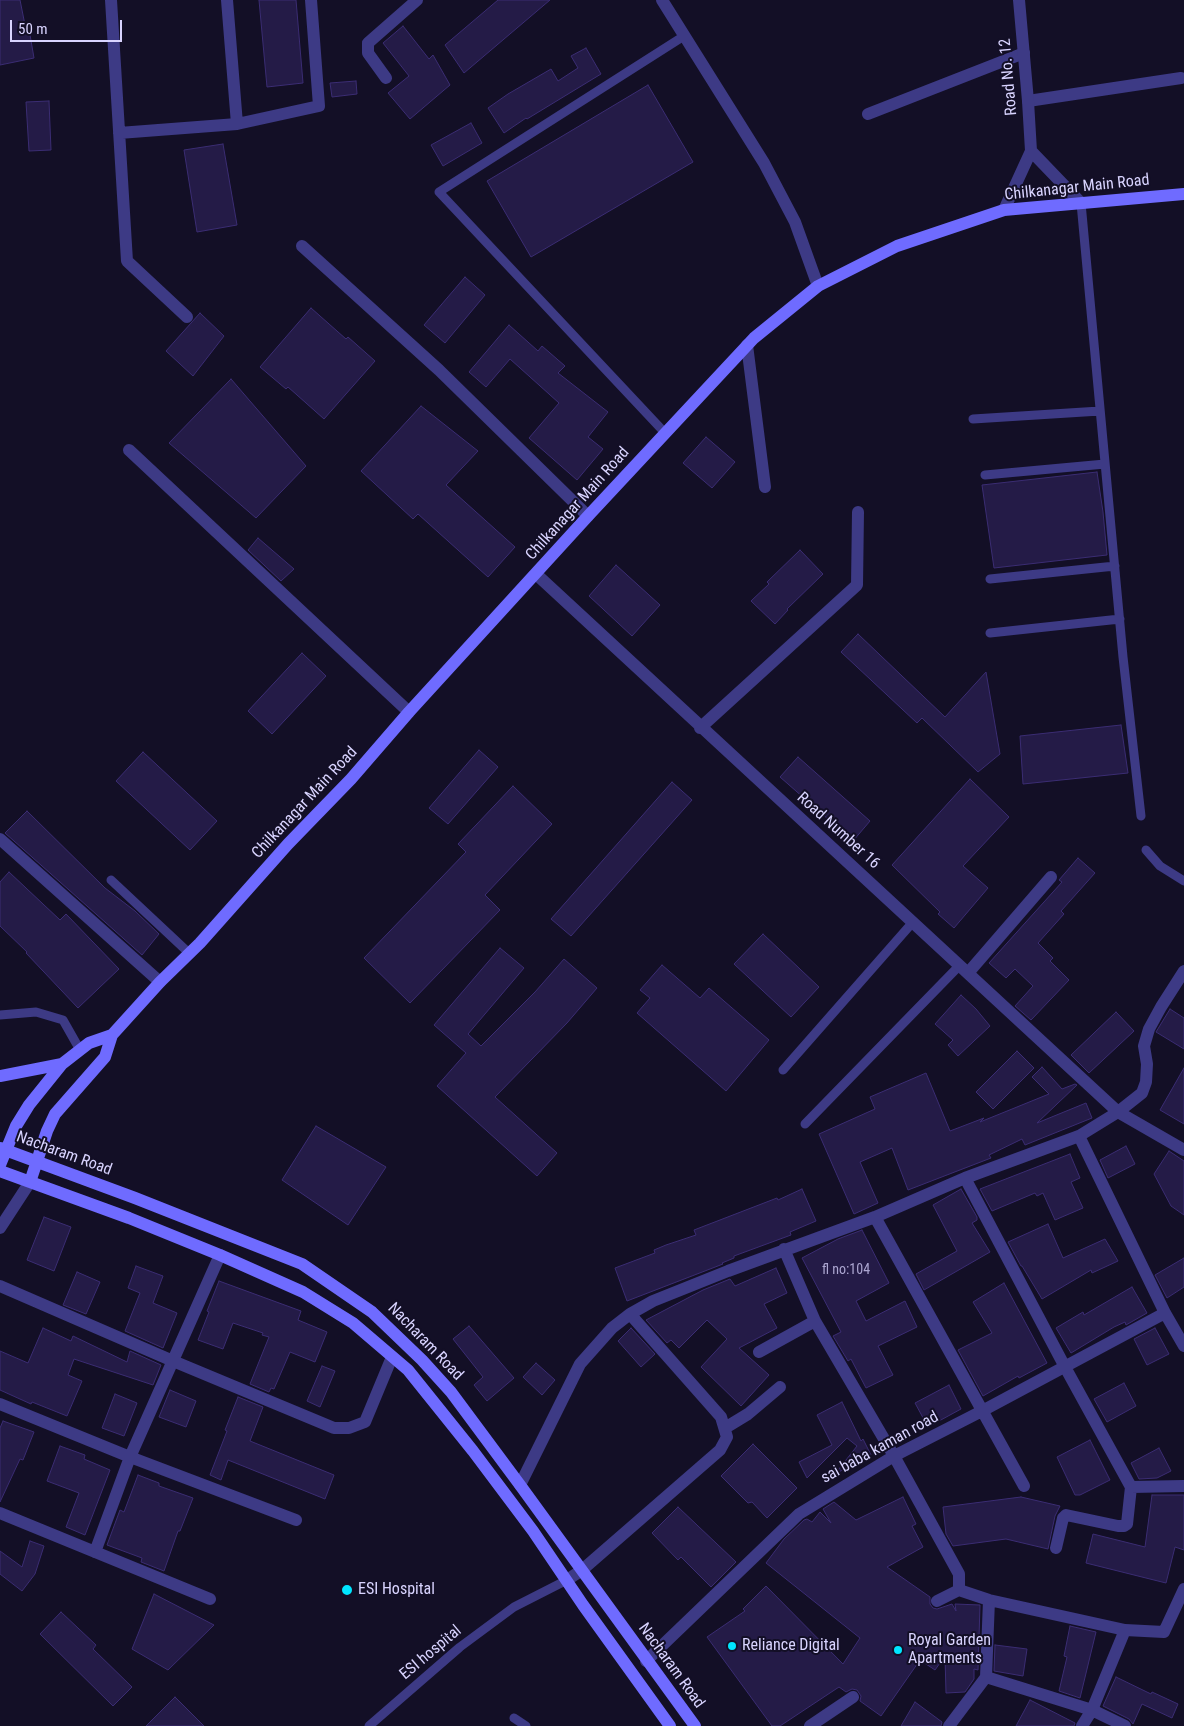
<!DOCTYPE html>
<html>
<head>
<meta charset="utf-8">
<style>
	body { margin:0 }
	#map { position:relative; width:1184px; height:1726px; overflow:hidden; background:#130f26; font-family:"Roboto Condensed",sans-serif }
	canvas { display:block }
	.scale { position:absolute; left:10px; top:20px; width:112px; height:22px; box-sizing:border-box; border:2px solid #d9d4ff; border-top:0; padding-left:6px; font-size:15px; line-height:18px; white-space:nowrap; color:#d9d4ff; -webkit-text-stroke:4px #130f26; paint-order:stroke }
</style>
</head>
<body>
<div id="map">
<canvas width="1184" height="1726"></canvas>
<div class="scale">50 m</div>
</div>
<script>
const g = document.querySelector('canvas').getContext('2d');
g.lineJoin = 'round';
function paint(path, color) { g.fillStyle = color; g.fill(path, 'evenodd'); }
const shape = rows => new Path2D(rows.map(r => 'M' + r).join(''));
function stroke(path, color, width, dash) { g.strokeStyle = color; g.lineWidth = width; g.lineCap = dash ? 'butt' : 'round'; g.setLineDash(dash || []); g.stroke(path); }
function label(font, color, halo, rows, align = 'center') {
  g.font = font + ' "Roboto Condensed",sans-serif'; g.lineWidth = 4; g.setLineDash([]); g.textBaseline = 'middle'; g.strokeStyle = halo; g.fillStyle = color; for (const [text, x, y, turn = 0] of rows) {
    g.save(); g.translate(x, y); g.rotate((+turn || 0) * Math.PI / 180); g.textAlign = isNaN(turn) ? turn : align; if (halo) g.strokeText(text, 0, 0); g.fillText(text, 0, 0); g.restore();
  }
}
const building = shape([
	[0,0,20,0,26,30,29,29,34,58,0,65,0,0],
	[259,0,296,0,303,83,267,87,259,0],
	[498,0,550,0,464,73,445,45,498,0],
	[403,26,429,59,433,55,450,85,410,119,388,93,409,76,383,43,403,26],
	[586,48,601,74,527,119,526,118,504,133,488,108,508,94,551,69,558,81,578,68,571,56,586,48],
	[356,81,357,94,332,97,330,83,356,81],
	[648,85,693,162,531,257,487,181,648,85],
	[49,101,51,150,29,151,26,102,49,101],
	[471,123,482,143,443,166,431,145,471,123],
	[223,144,237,225,197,232,184,150,223,144],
	[465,277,485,295,445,343,424,325,465,277],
	[311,308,346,339,348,337,375,361,324,419,288,387,286,389,260,367,311,308],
	[200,313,224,336,193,376,166,351,200,313],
	[509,325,538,351,542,346,565,366,558,373,608,412,588,437,603,449,577,480,529,438,559,403,510,359,486,387,469,372,509,325],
	[231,379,306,466,256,518,169,443,231,379],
	[421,406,478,451,446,485,515,547,488,577,418,514,413,519,361,471,421,406],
	[706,437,735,462,712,488,683,463,706,437],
	[1097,472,1103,512,1107,555,994,568,982,485,1097,472],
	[258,538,294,569,281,581,248,550,258,538],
	[800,550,823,574,787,609,788,610,775,624,751,601,769,584,767,582,800,550],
	[616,565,660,605,632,636,589,596,616,565],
	[858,634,945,717,986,672,1000,754,978,772,922,718,917,723,841,652,858,634],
	[302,653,326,676,272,734,248,711,302,653],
	[1121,725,1128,773,1023,784,1020,736,1121,725],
	[479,750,498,767,448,824,429,808,479,750],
	[143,752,217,821,190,850,116,781,143,752],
	[798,757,870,821,853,841,780,777,798,757],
	[970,779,1009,817,963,866,988,888,954,928,938,914,940,912,892,865,970,779],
	[672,782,692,800,571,936,551,919,672,782],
	[513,786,552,824,485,895,500,910,410,1003,364,958,466,852,458,844,513,786],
	[27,811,105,888,135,911,159,934,142,955,5,833,27,811],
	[1078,858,1095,873,1061,911,1064,914,1038,943,1053,958,1050,961,1069,980,1031,1020,1015,1006,1033,986,1015,969,1006,978,989,963,1062,882,1059,880,1078,858],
	[9,872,60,920,66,914,119,969,78,1008,26,953,27,952,0,926,0,882,9,872],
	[763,934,819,987,791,1017,734,964,763,934],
	[500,948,524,968,468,1034,481,1046,535,992,564,959,597,988,567,1023,495,1097,557,1153,537,1176,437,1086,466,1053,434,1025,500,948],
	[662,965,700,998,709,988,769,1040,726,1091,637,1013,650,998,640,990,662,965],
	[961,995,976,1009,990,1026,958,1056,948,1045,953,1040,935,1024,961,995],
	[1170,1009,1184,1018,1184,1049,1156,1032,1170,1009],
	[1116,1012,1134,1031,1089,1073,1071,1055,1116,1012],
	[1017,1051,1034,1068,993,1109,976,1092,1017,1051],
	[1042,1067,1062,1089,1075,1084,1077,1085,1037,1123,1086,1103,1092,1118,1025,1145,1022,1139,989,1155,991,1158,908,1190,892,1148,860,1162,878,1203,854,1214,819,1134,875,1109,870,1097,926,1073,950,1131,984,1118,980,1122,1049,1094,1032,1077,1042,1067],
	[1184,1068,1184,1124,1160,1110,1184,1068],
	[316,1126,386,1167,348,1225,282,1180,316,1126],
	[1126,1146,1135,1164,1108,1178,1100,1160,1126,1146],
	[1169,1151,1184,1161,1184,1215,1171,1206,1154,1174,1169,1151],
	[1070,1154,1080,1178,1071,1182,1083,1208,1055,1220,1043,1193,1037,1196,1035,1193,992,1211,980,1189,1070,1154],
	[802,1189,816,1221,790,1232,791,1235,734,1256,734,1258,722,1263,723,1264,627,1301,615,1268,655,1253,654,1250,666,1245,696,1235,694,1230,777,1198,778,1200,802,1189],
	[961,1189,977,1217,977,1220,972,1223,990,1252,924,1290,916,1274,957,1251,933,1205,961,1189],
	[44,1217,71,1227,54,1271,27,1260,44,1217],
	[1048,1224,1063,1258,1105,1239,1118,1261,1092,1273,1091,1270,1042,1299,1022,1266,1021,1266,1008,1242,1048,1224],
	[862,1230,889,1283,856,1301,866,1321,905,1301,917,1327,878,1346,893,1375,866,1388,851,1359,848,1361,833,1336,841,1332,802,1258,838,1239,862,1230],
	[1184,1258,1184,1287,1167,1298,1155,1275,1184,1258],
	[136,1266,163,1276,153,1303,177,1313,163,1348,125,1331,140,1293,128,1288,136,1266],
	[776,1268,787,1293,764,1304,777,1328,739,1348,769,1375,741,1406,701,1367,727,1339,707,1320,679,1348,671,1340,667,1343,646,1320,703,1290,730,1279,735,1286,776,1268],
	[77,1272,100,1282,86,1314,63,1305,77,1272],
	[219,1281,301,1311,298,1320,327,1332,315,1362,290,1352,274,1389,271,1388,269,1392,250,1384,269,1337,262,1335,263,1333,233,1323,223,1349,198,1340,209,1312,207,1311,219,1281],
	[1004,1283,1047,1363,1019,1378,1018,1376,983,1396,958,1350,992,1333,973,1302,1004,1283],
	[1132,1287,1147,1313,1126,1325,1125,1322,1114,1327,1071,1353,1056,1328,1083,1312,1084,1315,1132,1287],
	[469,1326,514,1378,487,1401,474,1385,483,1377,453,1339,469,1326],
	[43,1328,71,1341,73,1336,127,1362,130,1351,161,1365,153,1385,74,1359,68,1375,82,1381,67,1416,32,1402,31,1404,0,1390,0,1351,28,1363,43,1328],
	[631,1328,655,1354,641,1367,618,1341,631,1328],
	[1155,1328,1169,1354,1147,1365,1134,1339,1155,1328],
	[536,1363,555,1380,542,1395,523,1377,536,1363],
	[322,1366,335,1371,320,1407,307,1401,322,1366],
	[1124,1383,1136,1406,1107,1422,1094,1399,1124,1383],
	[949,1385,961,1409,928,1427,915,1403,949,1385],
	[170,1390,196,1401,186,1427,159,1417,170,1390],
	[115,1394,137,1403,124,1436,102,1428,115,1394],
	[238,1397,263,1407,250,1441,334,1475,325,1499,228,1460,221,1480,210,1475,227,1431,225,1430,238,1397],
	[842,1402,861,1441,863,1439,871,1455,835,1474,857,1446,847,1438,807,1478,799,1462,832,1445,817,1415,842,1402],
	[3,1421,34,1432,23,1460,20,1459,0,1502,0,1428,3,1421],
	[1090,1440,1110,1480,1080,1495,1075,1495,1057,1457,1090,1440],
	[753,1444,797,1488,767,1518,752,1502,748,1503,721,1476,753,1444],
	[60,1446,85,1455,84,1459,110,1470,85,1535,66,1527,79,1493,47,1481,60,1446],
	[1159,1448,1171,1471,1157,1478,1139,1479,1131,1463,1159,1448],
	[138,1475,159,1483,159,1486,193,1498,180,1531,178,1531,164,1571,141,1562,142,1558,107,1545,120,1510,124,1512,138,1475],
	[1152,1495,1184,1495,1184,1550,1175,1547,1166,1583,1086,1563,1093,1534,1145,1547,1152,1495],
	[903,1497,916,1524,912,1526,923,1547,887,1567,930,1597,930,1604,933,1608,937,1609,952,1604,956,1611,955,1604,980,1605,978,1670,974,1669,974,1679,965,1692,946,1693,945,1656,935,1670,920,1660,881,1716,860,1701,861,1696,857,1690,852,1689,846,1692,839,1687,780,1726,772,1726,707,1637,745,1611,743,1609,766,1586,843,1664,860,1638,766,1563,784,1539,804,1520,807,1519,812,1522,820,1512,831,1523,823,1509,834,1502,856,1520,903,1497],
	[1021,1497,1060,1506,1055,1516,1048,1549,1006,1539,953,1546,946,1534,943,1507,1021,1497],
	[678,1507,736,1562,711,1587,681,1557,678,1560,652,1533,678,1507],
	[30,1541,44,1546,35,1574,22,1591,0,1574,0,1551,22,1567,30,1541],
	[154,1594,214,1625,168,1670,132,1649,154,1594],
	[61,1612,96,1645,93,1649,132,1687,113,1706,40,1634,61,1612],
	[1070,1626,1096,1632,1080,1698,1059,1691,1067,1657,1064,1656,1070,1626],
	[995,1645,1027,1649,1023,1676,994,1671,995,1645],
	[1116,1677,1151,1694,1152,1692,1178,1704,1172,1718,1142,1704,1133,1724,1129,1719,1103,1706,1116,1677],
	[175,1697,204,1726,146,1726,175,1697],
	[1030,1700,1075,1723,1074,1726,1016,1726,1030,1700],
	[915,1702,942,1722,941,1726,901,1726,915,1702]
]);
paint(building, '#241b47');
stroke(building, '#3b2d73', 1);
stroke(shape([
	[1081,203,1123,657,1141,816],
	[973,419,1100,411],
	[666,434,439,192,684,36],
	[985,475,1105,464],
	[990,579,1115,566],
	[990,633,1120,619],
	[1146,850,1160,866,1184,881],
	[111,880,189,953],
	[0,1015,36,1012,63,1020,80,1050],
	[783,1070,913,922],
	[805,1124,960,965],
	[514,1718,526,1726],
	[369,1726,460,1647,514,1607,567,1580]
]), '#3d3a85', 9);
stroke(shape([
	[111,0,127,261,187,317],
	[227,0,237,124],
	[662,0,764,163,795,222,818,286],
	[386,78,368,53,368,43,417,0],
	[1028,101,1181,78],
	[868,114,1024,53],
	[119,133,237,124,319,106,311,0],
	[302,246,439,370,588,516],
	[747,345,765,487],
	[129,450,409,712],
	[536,574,1118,1112,1184,1150],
	[700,728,857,585,858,512],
	[0,839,160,982],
	[968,973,1051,877],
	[1079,1136,1165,1313,1184,1346],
	[965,1178,1065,1367,1131,1487,1127,1524,1124,1526,1118,1526,1066,1515,1063,1518,1056,1548],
	[875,1217,1024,1486],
	[0,1228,30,1182],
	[784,1249,815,1321,894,1456,959,1574,959,1590,989,1600,1125,1630,1092,1710,1082,1726],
	[0,1286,173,1361,334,1428,349,1428,365,1422,392,1357],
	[759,1352,815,1321],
	[0,1404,130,1457,296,1520],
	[725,1428,748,1414,780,1387],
	[520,1485,580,1364,612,1328,630,1314,653,1301,728,1271,875,1217,965,1178,1079,1136,1118,1112,1142,1093,1146,1082,1147,1064,1144,1046,1149,1029,1161,1007,1184,971],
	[1131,1487,1184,1486],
	[0,1513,210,1599],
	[95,1552,130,1457,220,1255],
	[567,1580,582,1570,720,1450,727,1437,721,1417,630,1314],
	[937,1601,959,1590],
	[1125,1630,1164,1632,1184,1589],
	[646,1661,799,1514,894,1456,982,1411,1165,1313],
	[986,1677,1092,1710,1125,1726],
	[810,1726,853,1697],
	[949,1726,986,1677,989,1600]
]), '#3d3a85', 12);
stroke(shape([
	[1031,151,1081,203],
	[1004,210,1031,151,1028,101,1019,0]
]), '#3d3a85', 12);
stroke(shape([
	[0,1076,62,1064],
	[0,1148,135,1198,302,1264,372,1312,422,1360,451,1392,520,1485,695,1726],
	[0,1165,16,1126,29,1105,62,1064,89,1043,112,1035],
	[0,1171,129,1218,220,1255,303,1292,353,1323,408,1370,473,1451,533,1531,583,1605,670,1726],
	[30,1182,47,1131,55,1114,105,1057,112,1035,160,982,200,943,288,844,351,779,409,712,588,516,754,338,818,286,897,246,1004,210,1184,194]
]), '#6f6bff', 12);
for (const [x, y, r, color] of [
	[347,1590,6,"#00e5ff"],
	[732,1646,5,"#00e5ff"],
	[898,1650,5,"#00e5ff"]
]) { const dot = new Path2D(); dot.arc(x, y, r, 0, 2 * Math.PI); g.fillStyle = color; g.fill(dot); stroke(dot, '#130f26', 2); }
label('14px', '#aca6d1', null, [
	["fl no:104",846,1270]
]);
label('16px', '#d9d4ff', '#130f26', [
	["Road No. 12",1009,77,-95],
	["Chilkanagar Main Road",1077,188,-6],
	["Chilkanagar Main Road",578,504,-48],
	["Chilkanagar Main Road",305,803,-47],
	["Road Number 16",838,831,42],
	["Nacharam Road",64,1154,20],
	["Nacharam Road",425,1342,46],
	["sai baba kaman road",880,1448,-29],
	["ESI hospital",431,1653,-40],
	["Nacharam Road",671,1666,54]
]);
label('16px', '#d9d4ff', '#130f26', [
	["ESI Hospital",358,1590],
	["Royal Garden",908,1641],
	["Apartments",908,1659],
	["Reliance Digital",742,1646]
], 'left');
</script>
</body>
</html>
